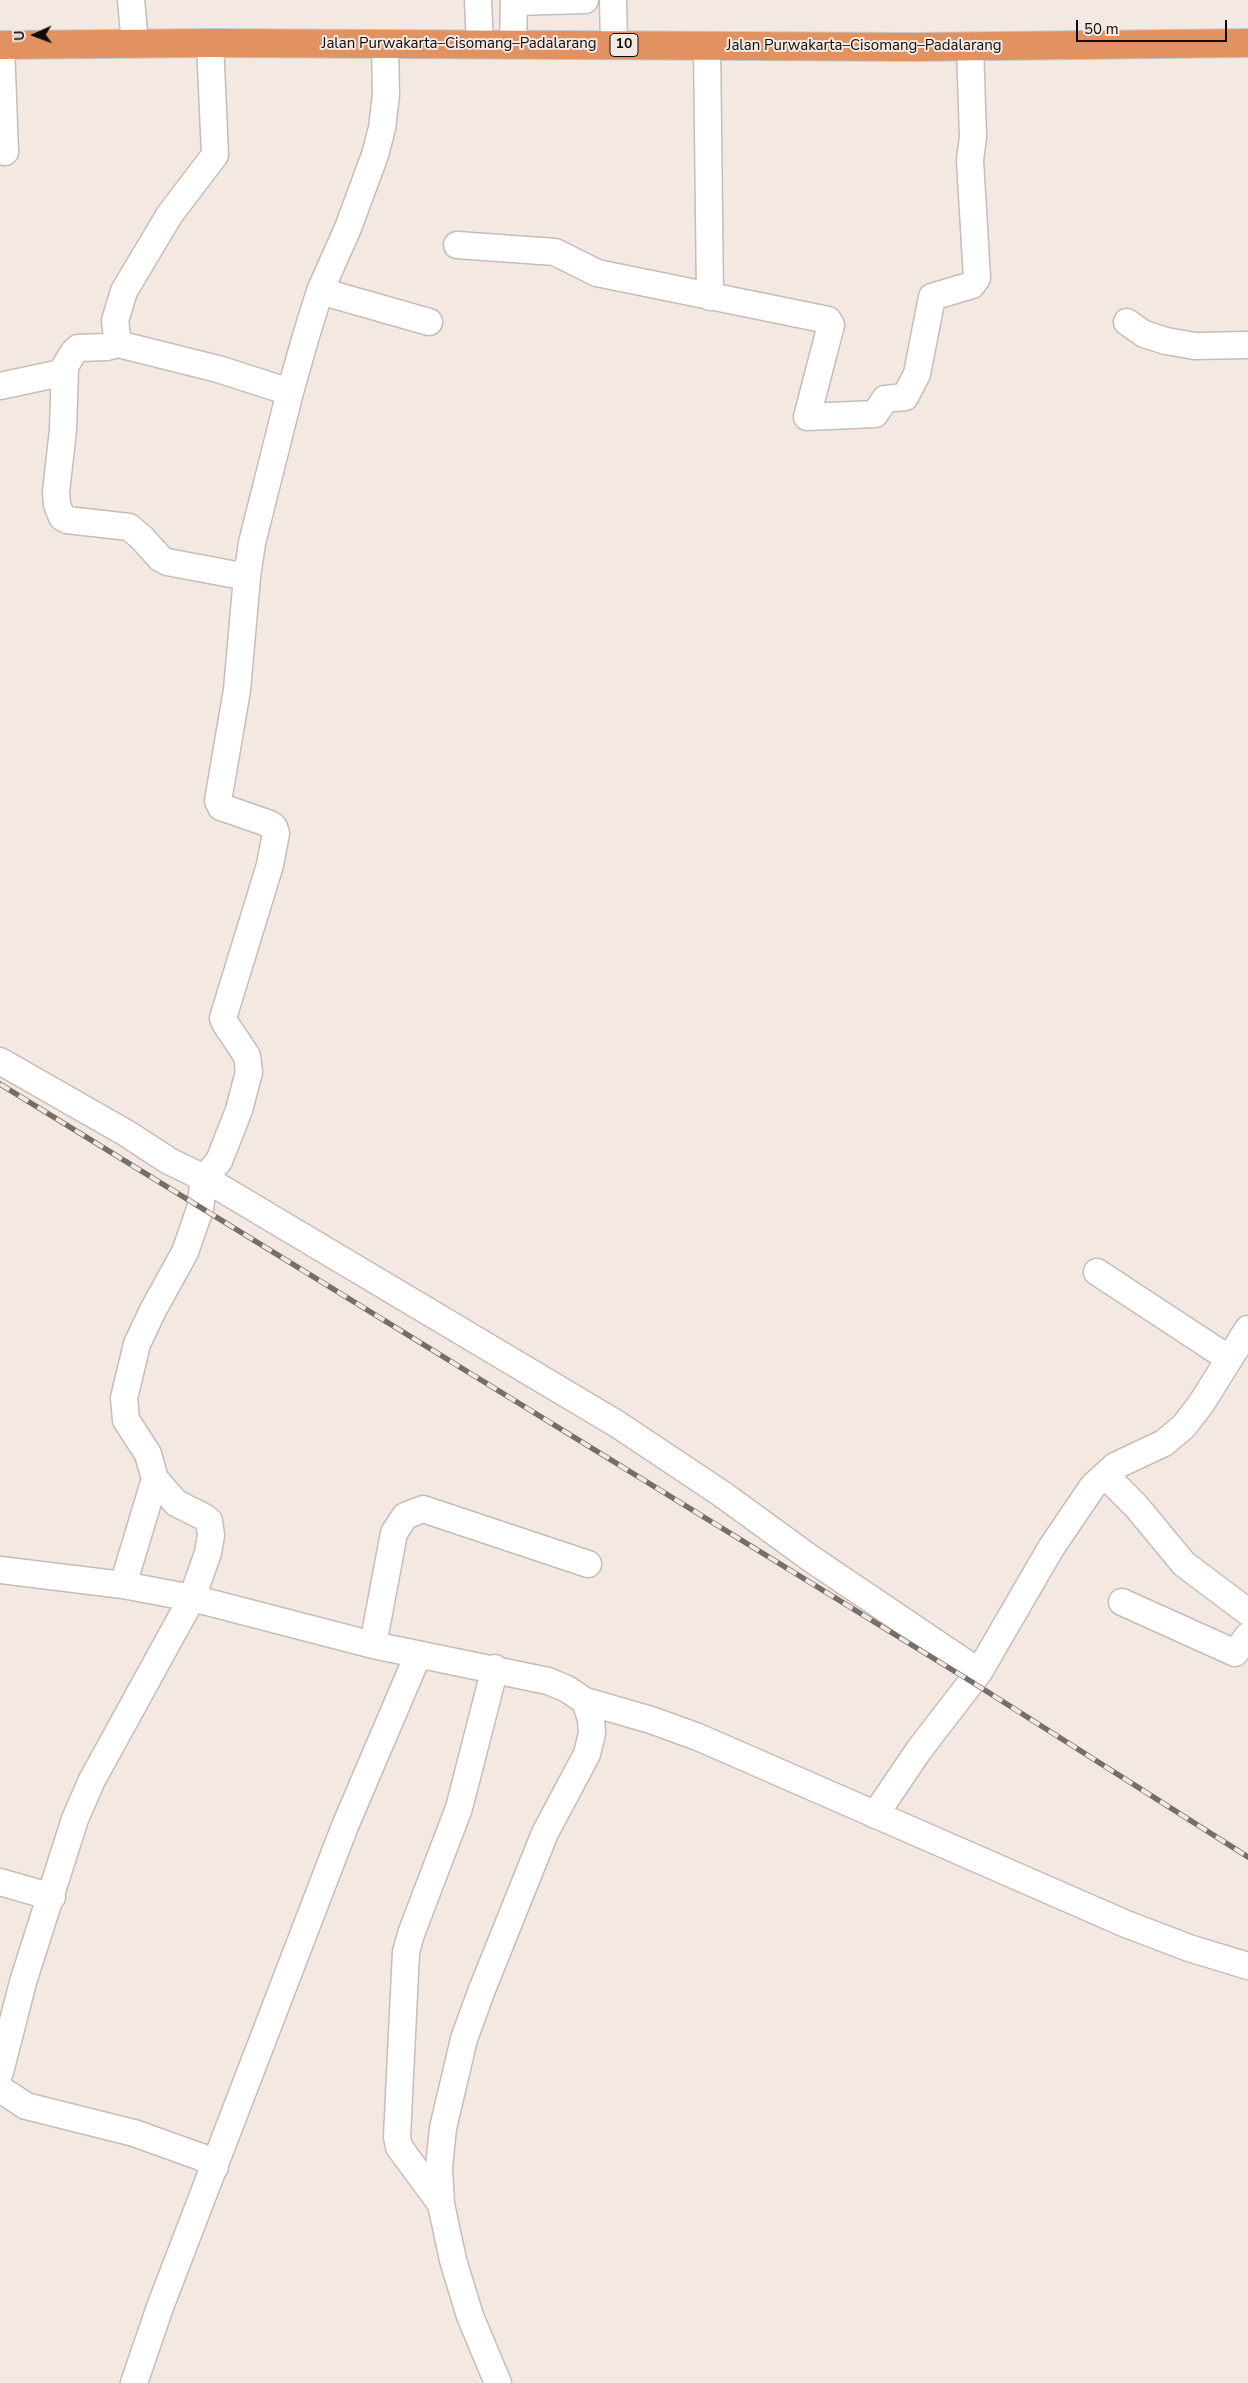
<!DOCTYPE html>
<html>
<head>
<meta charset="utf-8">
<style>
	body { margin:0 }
	#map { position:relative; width:1248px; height:2383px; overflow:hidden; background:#f4e9e2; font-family:"Nunito Sans",sans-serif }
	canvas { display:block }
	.north { position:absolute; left:10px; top:10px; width:50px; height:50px; -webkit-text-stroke:4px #f4e9e2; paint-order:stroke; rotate:268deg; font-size:14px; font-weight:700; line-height:20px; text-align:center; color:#0f0b09 }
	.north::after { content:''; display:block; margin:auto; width:18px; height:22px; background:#0f0b09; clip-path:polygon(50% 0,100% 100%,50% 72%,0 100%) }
	.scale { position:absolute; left:1076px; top:20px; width:151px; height:22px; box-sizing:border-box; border:2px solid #0f0b09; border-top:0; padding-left:6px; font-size:15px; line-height:18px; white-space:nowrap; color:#0f0b09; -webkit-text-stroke:4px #f4e9e2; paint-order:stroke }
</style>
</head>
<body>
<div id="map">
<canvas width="1248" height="2383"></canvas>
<div class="north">U</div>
<div class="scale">50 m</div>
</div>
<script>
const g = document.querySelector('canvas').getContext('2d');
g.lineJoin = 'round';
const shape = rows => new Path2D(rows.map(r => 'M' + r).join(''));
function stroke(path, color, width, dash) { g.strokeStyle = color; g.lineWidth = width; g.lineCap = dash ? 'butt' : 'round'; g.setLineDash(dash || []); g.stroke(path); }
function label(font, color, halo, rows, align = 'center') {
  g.font = font + ' "Nunito Sans",sans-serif'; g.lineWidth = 4; g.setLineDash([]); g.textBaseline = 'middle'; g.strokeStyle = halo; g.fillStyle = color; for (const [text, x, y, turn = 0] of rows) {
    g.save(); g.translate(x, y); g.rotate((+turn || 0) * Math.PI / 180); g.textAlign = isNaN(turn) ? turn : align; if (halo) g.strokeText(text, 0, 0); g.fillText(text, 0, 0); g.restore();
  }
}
const minor = shape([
	[131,0,135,44],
	[478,0,480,45],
	[613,0,614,44],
	[514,2,585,0],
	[1,45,5,152],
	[513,45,514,0],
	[707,46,710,297],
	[457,245,555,252,597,273,828,320,831,325,807,417,875,414,885,399,905,397,917,374,932,297,972,285,977,278,970,160,973,137,970,46],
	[320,291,429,322],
	[1127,322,1144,334,1166,341,1195,346,1248,345],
	[118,344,115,321,124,291,170,214,215,155,210,43],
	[65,368,63,430,56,492,57,505,62,517,67,520,129,527,142,538,160,558,167,562,247,577],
	[0,386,61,373,73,353,78,348,107,347,118,344,218,369,290,392],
	[0,1061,126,1133,169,1161,204,1178,617,1424,722,1494,810,1558,979,1672],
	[1097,1272,1228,1358],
	[1105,1475,1136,1506,1184,1564,1248,1612],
	[0,1570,123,1585,192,1598,373,1645,548,1681,567,1689,585,1701,591,1719,592,1733,587,1754,545,1833,481,1992,464,2039,443,2128,439,2168,441,2204,453,2260,470,2316,498,2383],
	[123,1585,155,1479],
	[1122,1602,1235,1653,1248,1636],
	[373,1645,394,1533,405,1516,423,1509,588,1564],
	[585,1701,651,1720,698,1737,1126,1924,1189,1948,1248,1966],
	[875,1815,919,1750,979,1672,1051,1548,1093,1486,1115,1466,1164,1443,1184,1426,1201,1404,1248,1329],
	[0,1882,52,1897],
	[0,2072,23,1982,75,1819,92,1780,192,1598,208,1553,211,1535,209,1521,204,1517,176,1503,155,1479,148,1454,126,1420,124,1398,137,1344,153,1310,185,1252,200,1209,204,1178,219,1161,239,1110,249,1072,247,1056,225,1023,223,1018,270,865,276,833,274,827,270,824,221,807,218,801,237,690,247,577,252,543,290,392,306,336,320,291,348,228,375,155,382,128,386,95,385,44],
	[0,2089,26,2106,134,2133,201,2157,215,2167],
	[441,2204,399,2147,397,2137,406,1952,411,1934,459,1808,495,1668],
	[134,2383,160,2307,345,1826,418,1655]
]);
const highway = shape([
	[0,45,210,43,915,47,1248,43]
]);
stroke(minor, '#c7bcb6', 29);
stroke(highway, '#cac9c9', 30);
stroke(minor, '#fff', 26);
stroke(highway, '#e29260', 28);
const rail = shape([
	[0,1084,972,1682,1248,1857]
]);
stroke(rail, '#756e6a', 5.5);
stroke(rail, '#f4e9e2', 4, [11]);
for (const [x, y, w] of [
	[624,45,28]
]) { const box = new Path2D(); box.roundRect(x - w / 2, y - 11.5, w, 23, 4); g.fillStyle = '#f4e9e2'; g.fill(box); stroke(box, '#0f0b09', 1); }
label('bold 14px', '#0f0b09', null, [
	["10",624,45]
]);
label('15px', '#0f0b09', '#f4e9e2', [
	["Jalan Purwakarta–Cisomang–Padalarang",459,44],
	["Jalan Purwakarta–Cisomang–Padalarang",864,46]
]);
</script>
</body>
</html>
